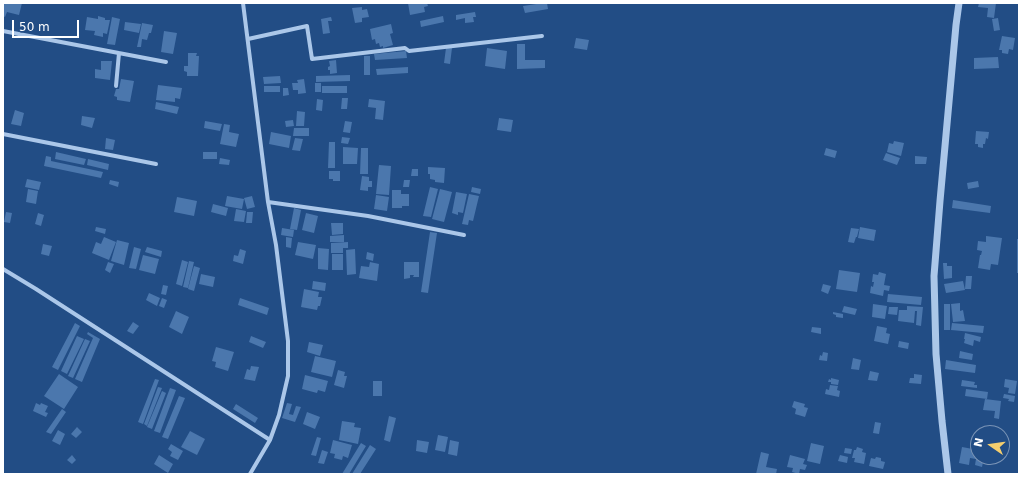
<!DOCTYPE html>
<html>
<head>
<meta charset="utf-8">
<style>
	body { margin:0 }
	#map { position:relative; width:1022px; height:477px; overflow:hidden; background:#224d85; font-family:"DejaVu Sans",sans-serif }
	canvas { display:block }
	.frame { position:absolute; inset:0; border:4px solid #fff; pointer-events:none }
	.north { position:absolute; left:970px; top:425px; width:40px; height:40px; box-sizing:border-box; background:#224d85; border:1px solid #7a94b6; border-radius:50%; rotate:283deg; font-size:11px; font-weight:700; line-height:16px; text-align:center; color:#fff }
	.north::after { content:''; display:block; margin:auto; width:14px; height:18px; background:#f4ce6e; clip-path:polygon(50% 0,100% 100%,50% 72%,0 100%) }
	.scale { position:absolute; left:12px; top:20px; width:67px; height:18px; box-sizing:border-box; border:2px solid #fff; border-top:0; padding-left:5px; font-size:12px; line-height:14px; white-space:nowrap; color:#fff; -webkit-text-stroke:3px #224d85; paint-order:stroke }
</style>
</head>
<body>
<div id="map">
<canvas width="1022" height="477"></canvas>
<div class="frame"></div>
<div class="north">N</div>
<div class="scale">50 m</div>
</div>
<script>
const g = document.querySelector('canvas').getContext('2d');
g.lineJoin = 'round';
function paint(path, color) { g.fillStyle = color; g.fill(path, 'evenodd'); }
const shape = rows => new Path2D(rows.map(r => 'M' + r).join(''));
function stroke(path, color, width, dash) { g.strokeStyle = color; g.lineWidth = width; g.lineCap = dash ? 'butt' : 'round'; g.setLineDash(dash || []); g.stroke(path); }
paint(shape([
	[3,3,22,3,19,15,7,12,5,17,3,16],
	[408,3,427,3,428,6,424,7,425,12,410,15],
	[543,3,547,3,548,9,525,13,523,6],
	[979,3,996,3,994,18,987,17,988,8,978,7],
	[362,7,362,10,367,9,369,17,362,18,362,22,355,23,352,8],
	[475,12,476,17,473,17,474,22,465,23,465,18,456,20,456,15],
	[98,16,105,18,105,20,110,20,107,34,103,33,103,37,94,35,95,31,85,30,87,17,98,19],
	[443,16,444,22,421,27,420,21],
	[112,17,120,19,115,45,107,44],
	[331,17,332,21,328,21,330,33,323,34,321,19],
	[998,18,1000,30,994,31,992,19],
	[125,22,141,24,139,33,124,30],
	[142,23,153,25,151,33,149,33,147,40,142,39,141,47,137,47],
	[391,24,393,33,390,34,393,45,383,48,383,46,380,47,379,43,376,44,375,39,372,40,370,29],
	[164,31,177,33,173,54,161,52],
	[1002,36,1015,38,1013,50,1009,49,1008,54,1002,53,1002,50,999,50],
	[576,38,589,40,587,50,574,48],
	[517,44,525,44,525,60,545,60,545,68,517,69],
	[446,48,452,48,450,64,444,63],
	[487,48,507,51,505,69,485,66],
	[406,51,407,58,375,60,374,54],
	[188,53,197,53,196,56,199,56,198,76,187,76,187,72,184,71,184,66,188,66],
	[364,56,370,56,370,75,364,75],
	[998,57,999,68,974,69,974,58],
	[336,60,337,73,330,74,330,70,328,70,328,67,330,66,329,61],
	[101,61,112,61,110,80,95,78,95,69,101,70],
	[408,67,408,73,377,75,376,69],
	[350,75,350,81,316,82,316,76],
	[280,76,281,83,264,84,263,77],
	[121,79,134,81,130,102,117,100,117,97,114,96,116,89,119,89],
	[304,79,306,93,298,94,298,90,293,90,292,83,298,83,297,80],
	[315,83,321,83,321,92,315,92],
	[158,85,182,88,180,99,175,98,175,102,156,100],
	[264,86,280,86,280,92,264,92],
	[322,86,347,86,347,93,322,93],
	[283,88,288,88,289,95,283,96],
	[342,98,348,98,347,109,341,109],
	[317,99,323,100,322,111,316,110],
	[369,99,385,101,383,120,375,119,376,108,368,107],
	[156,102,179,107,177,114,155,109],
	[15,110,24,113,21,126,11,124],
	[297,111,305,112,304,126,296,126],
	[82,116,95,118,92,128,81,125],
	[499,118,513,120,511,132,497,130],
	[293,120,294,126,286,127,285,121],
	[205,121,222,124,220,131,204,128],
	[345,121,352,122,350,133,343,132],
	[224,124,230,125,229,132,239,134,236,147,220,144],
	[294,128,309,128,309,136,293,136],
	[976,131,989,132,988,139,986,138,985,144,983,144,983,148,978,147,978,144,975,144],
	[271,132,291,136,289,148,269,144],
	[342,137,350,138,348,144,341,143],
	[106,138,115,140,113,150,105,149],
	[295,138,303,139,300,151,292,150],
	[894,141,904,143,901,156,887,152,889,143,893,144],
	[329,142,335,142,335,168,328,168],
	[343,147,358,148,357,164,343,164],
	[361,148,368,148,368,174,360,174],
	[826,148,837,151,835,158,824,155],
	[56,152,86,159,84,165,55,159],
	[203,152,217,152,217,159,203,159],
	[886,153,900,158,897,165,883,160],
	[46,156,51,157,51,161,103,172,101,178,44,166],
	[915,156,927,157,926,164,915,164],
	[220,158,230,160,229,165,219,164],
	[88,159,109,164,108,170,87,165],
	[379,165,391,166,389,195,376,194],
	[428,167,445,168,444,183,435,182,435,180,430,179,430,174,428,174],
	[412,169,418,169,418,176,411,176],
	[329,171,340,171,340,181,333,181,333,179,329,179],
	[362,176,369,177,369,181,372,181,372,187,368,187,368,191,360,190],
	[27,179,41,182,39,190,25,187],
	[110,180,119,182,118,187,109,184],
	[404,180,410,180,409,187,403,187],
	[978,181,979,187,968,189,967,183],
	[430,187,438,189,431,217,423,216],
	[472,187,481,189,480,194,471,192],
	[28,189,38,191,36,204,26,202],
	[440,189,452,192,444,222,432,219],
	[392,190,401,190,401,194,409,194,409,206,402,206,402,208,392,208],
	[456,192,467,194,463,213,458,212,458,215,452,213],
	[469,194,479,196,473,221,469,220,468,225,462,224],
	[376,195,389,197,387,211,374,209],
	[227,196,244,199,242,209,225,206],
	[252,196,255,207,247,209,244,198],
	[177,197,197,201,194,216,174,212],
	[953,200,991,206,990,213,952,208],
	[213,204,228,208,226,216,211,212],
	[294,208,301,210,297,230,290,229],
	[236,209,246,211,244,222,234,221],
	[6,212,12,213,10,223,4,222],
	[247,212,253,212,252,223,246,223],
	[38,213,44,215,41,226,35,224],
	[306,213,318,216,314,233,302,230],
	[331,223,343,223,343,234,332,235],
	[96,227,106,229,105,234,95,231],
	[860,227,876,230,874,241,858,238],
	[282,228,294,230,293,237,281,235],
	[851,228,859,229,857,237,856,237,854,243,848,242],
	[430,232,437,233,428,293,421,292],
	[344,235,344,242,330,242,330,236],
	[986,236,1002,238,998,265,991,264,990,270,978,268,980,255,981,255,982,251,977,250,978,241,986,242],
	[104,237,116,242,109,260,92,253,96,242,101,244],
	[286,237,292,238,291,248,286,247],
	[1017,239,1019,239,1019,273,1017,273],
	[117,240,129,243,124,265,111,261],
	[298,242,316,245,313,259,295,255],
	[348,242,348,248,343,248,343,253,331,253,331,243],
	[43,244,52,246,49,256,41,254],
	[134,247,141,249,136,269,129,268],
	[147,247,162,251,161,257,145,252],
	[318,248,329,249,328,270,318,269],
	[240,249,246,251,243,264,233,261,234,255,238,256],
	[355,249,356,274,347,275,346,250],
	[367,252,374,254,373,261,366,259],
	[332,254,343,254,343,270,332,270],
	[143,255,159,259,155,274,139,270],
	[182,260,188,262,182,286,176,284],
	[189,261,194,262,188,288,183,287],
	[108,262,114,264,110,273,105,270],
	[370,262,379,264,377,281,359,278,361,266,369,267],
	[404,262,419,262,419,277,413,277,414,275,410,275,410,278,404,279],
	[943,263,947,263,947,266,952,266,952,278,944,279],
	[194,266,200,268,194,291,188,289],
	[839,270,860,273,857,292,836,289],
	[879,272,886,274,884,285,890,286,889,291,884,290,883,296,870,293,871,286,873,287,874,282,872,282,873,274,878,275],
	[201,274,215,277,213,287,199,284],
	[966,276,972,276,971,289,965,289],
	[313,281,326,283,325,291,312,289],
	[963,281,965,290,946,293,944,284],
	[823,284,831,286,828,294,821,291],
	[163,285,168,286,166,295,161,294],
	[304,289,319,292,318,297,322,297,320,306,318,306,317,310,301,307],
	[149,293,160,298,157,306,146,300],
	[888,294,922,297,921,305,887,302],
	[162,298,167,300,164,308,159,306],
	[240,298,269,308,267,315,238,305],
	[960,303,960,311,963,310,965,321,953,322,951,304],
	[873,304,887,306,885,319,872,317],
	[944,304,950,304,950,330,944,330],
	[844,306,857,309,855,315,842,312],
	[907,306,923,307,921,326,916,325,917,311,915,311,914,323,898,321,899,310,907,310],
	[889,307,898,307,897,315,888,314],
	[176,311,189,317,182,334,169,327],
	[833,312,843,314,843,318,836,317,836,315,833,314],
	[133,322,139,326,133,334,127,331],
	[75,323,80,326,58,370,52,367],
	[952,323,984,326,983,333,951,330],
	[877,326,887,328,886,333,890,334,888,344,874,341],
	[812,327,821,328,821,334,811,332],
	[88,332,100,339,82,382,75,379,93,338,87,334],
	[965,333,981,337,980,342,974,340,973,346,964,343,965,339,964,339],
	[77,336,84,339,67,374,61,371],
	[251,336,266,342,263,348,249,342],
	[85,339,90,341,73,378,68,376],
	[899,341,909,343,908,349,898,347],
	[309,342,323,345,320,356,307,352],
	[216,347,234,352,228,371,215,367,216,362,212,361],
	[960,351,973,354,972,360,959,358],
	[823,352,828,353,827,361,819,360,820,355,822,356],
	[315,356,336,361,332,377,311,372],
	[853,358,861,360,859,370,851,369],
	[946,360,976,365,975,373,945,369],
	[251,366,259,367,255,381,244,379,247,369,250,370],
	[338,370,345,372,344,376,347,376,344,388,334,385],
	[870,371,879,373,877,381,868,380],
	[59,374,78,387,64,409,44,396],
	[914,374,922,375,921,384,909,383,910,378,914,378],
	[305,375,328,381,325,392,318,390,317,393,302,389],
	[831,378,839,380,838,385,831,384,831,382,828,382,829,379,831,380],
	[155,379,159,380,143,424,138,422],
	[1005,379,1017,381,1015,394,1008,393,1009,388,1004,387],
	[962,380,975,382,974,385,977,385,977,388,961,386],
	[373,381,382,381,382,396,373,396],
	[830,385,838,386,837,390,840,391,839,397,825,394,826,389,829,390],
	[158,387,162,388,147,426,144,424],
	[170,388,176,390,160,433,154,431],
	[966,389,988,392,987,399,965,396],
	[162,391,166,393,152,429,147,427],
	[1004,394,1015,396,1014,402,1008,401,1009,399,1003,398],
	[179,396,185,398,168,439,162,437],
	[985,399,1001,401,999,419,994,418,995,411,983,410],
	[794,401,805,404,804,407,808,408,805,417,795,414,796,409,792,407],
	[36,403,40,405,41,403,48,406,45,412,48,413,46,417,33,411],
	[287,403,292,404,289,414,293,415,296,406,301,407,295,422,282,418],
	[236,404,258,418,255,423,233,409],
	[62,409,66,412,51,434,46,432],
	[307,412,320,417,315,429,303,424],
	[389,416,396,418,390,442,384,440],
	[342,421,355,423,354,427,361,428,358,444,339,440],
	[875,422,881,423,879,434,873,433],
	[77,427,82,432,76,438,71,434],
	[58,430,65,434,60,445,52,441],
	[190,431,205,439,197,455,181,447],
	[438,435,448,437,445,452,435,450],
	[317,437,321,438,316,456,311,455],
	[333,440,352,445,348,458,343,456,342,460,334,458,335,454,330,453],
	[417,440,429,442,427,453,416,451],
	[450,440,459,442,457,456,448,454],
	[361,443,366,446,349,474,342,474],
	[811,443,824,446,820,464,807,461],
	[171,444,183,451,178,460,170,456,172,452,168,449],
	[370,445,376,449,360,474,352,474],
	[857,447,863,449,862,452,866,453,864,464,854,462,855,458,852,458,854,450,856,450],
	[962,447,978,450,978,457,984,457,982,467,975,465,976,459,970,458,969,465,959,463],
	[845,448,852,449,851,454,844,453],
	[322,450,328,452,324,464,318,463],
	[761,452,769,454,766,467,777,469,776,474,756,474],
	[72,455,76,460,72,464,67,460],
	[159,455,173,464,168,473,154,464],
	[790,455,805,459,803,464,807,465,805,470,800,469,799,474,792,472,793,468,787,467],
	[840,455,848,457,847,463,838,461],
	[876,457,881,458,881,461,885,462,883,469,869,466,871,458,875,459]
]), '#4b77ad');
stroke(shape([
	[243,3,268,202,276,245,288,341,288,376,279,415,270,440,250,474],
	[3,31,166,62],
	[248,39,307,26,312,59,405,48,409,51,542,36],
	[116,86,119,53],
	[3,134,156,164],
	[268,202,368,216,464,235],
	[3,269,36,289,270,440]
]), '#abc7e9', 4);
stroke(shape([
	[948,474,942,421,936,354,934,276,940,201,956,25,959,3]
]), '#abc7e9', 7);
</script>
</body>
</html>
